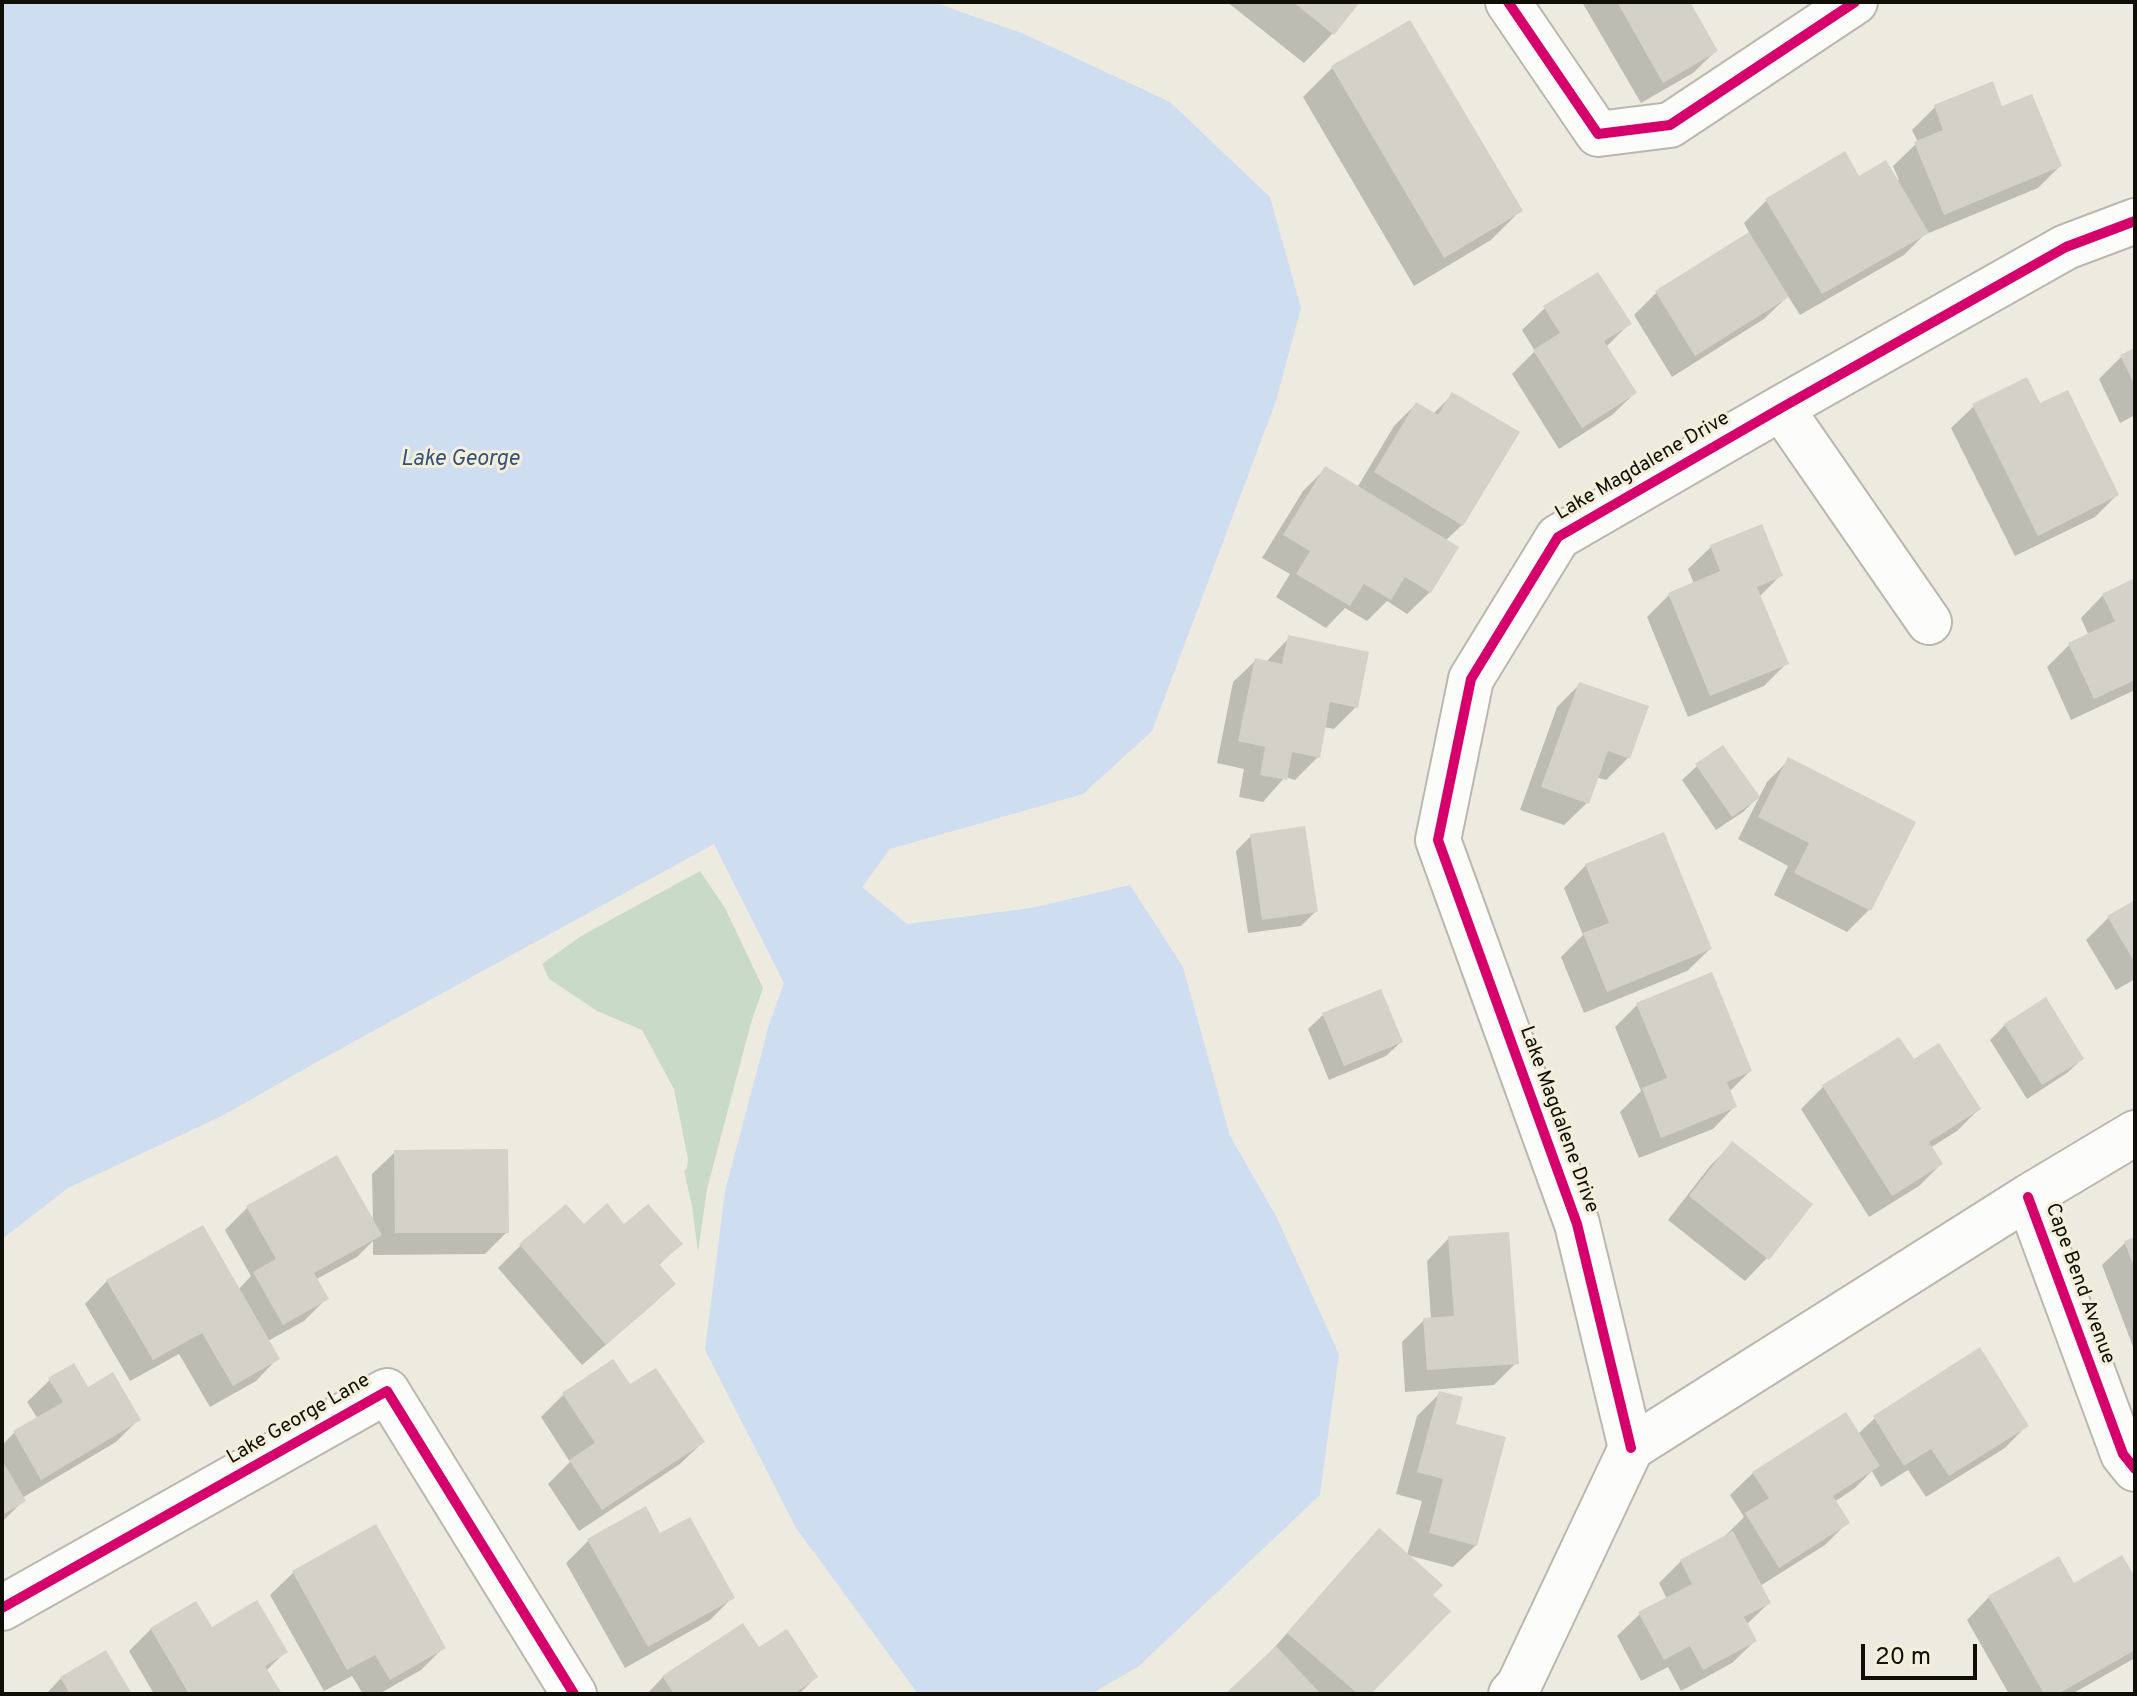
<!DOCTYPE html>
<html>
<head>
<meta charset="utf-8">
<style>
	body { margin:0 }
	#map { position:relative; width:2137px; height:1696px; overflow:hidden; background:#edebe0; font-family:Overpass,sans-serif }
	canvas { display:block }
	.frame { position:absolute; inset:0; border:4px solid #0f0e07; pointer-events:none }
	.scale { position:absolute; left:1861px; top:1644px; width:116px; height:36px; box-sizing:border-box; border:4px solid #0f0e07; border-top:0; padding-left:10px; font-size:24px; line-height:28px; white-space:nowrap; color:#0f0e07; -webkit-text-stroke:6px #f3efda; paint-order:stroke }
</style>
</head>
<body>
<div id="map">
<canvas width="2137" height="1696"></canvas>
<div class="frame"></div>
<div class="scale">20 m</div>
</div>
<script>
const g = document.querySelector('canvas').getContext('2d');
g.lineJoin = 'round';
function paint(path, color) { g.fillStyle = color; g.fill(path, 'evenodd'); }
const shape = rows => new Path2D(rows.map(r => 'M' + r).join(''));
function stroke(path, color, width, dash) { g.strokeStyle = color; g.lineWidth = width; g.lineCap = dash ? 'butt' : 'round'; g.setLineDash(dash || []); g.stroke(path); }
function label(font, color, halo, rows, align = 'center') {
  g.font = font + ' Overpass,sans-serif'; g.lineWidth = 6; g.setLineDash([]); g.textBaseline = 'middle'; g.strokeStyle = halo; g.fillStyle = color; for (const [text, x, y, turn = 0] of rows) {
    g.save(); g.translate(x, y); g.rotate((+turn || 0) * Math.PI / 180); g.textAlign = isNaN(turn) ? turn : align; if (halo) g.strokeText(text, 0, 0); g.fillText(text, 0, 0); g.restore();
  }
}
paint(shape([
	[700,871,725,908,763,988,751,1023,707,1189,698,1252,692,1206,684,1171,687,1168,688,1159,674,1089,642,1030,597,1011,549,979,542,964,581,936]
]), '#cadac8');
paint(shape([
	[2,2,933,2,1024,34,1170,102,1270,197,1301,308,1276,401,1152,731,1083,794,890,849,862,887,907,924,1031,908,1130,885,1183,967,1230,1136,1276,1216,1339,1354,1320,1495,1139,1666,1091,1694,918,1694,796,1528,705,1350,725,1191,769,1025,784,983,714,844,315,1063,222,1116,68,1188,2,1239]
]), '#ceddf0');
paint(shape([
	[1227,2,1358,2,1333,33,1304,63],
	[1582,2,1687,2,1716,51,1693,73,1641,103],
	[1332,68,1520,211,1491,240,1414,286,1303,97],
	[1992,84,2001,108,2060,166,2038,188,1924,235,1904,255,1800,315,1788,296,1764,319,1672,377,1634,315,1656,293,1750,234,1744,223,1766,201,1844,154,1858,178,1899,180,1893,166,1918,142,1912,130,1935,107],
	[1545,308,1629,324,1606,347,1635,393,1612,415,1559,449,1512,374,1535,351,1522,330],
	[2135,350,2135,415,2120,423,2099,379,2122,356],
	[1453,394,1462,525,1445,541,1430,592,1407,614,1387,601,1367,621,1345,608,1326,628,1276,597,1290,574,1262,558,1303,491,1326,468,1357,488,1394,426,1416,404,1433,414],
	[1974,406,2039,406,2117,495,2095,517,2015,556,1951,428],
	[1761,527,1781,575,1759,597,1786,664,1764,686,1688,717,1647,617,1669,595,1694,584,1688,569,1711,547],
	[2135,580,2135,690,2071,720,2047,667,2069,645,2089,636,2081,618,2103,595],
	[1289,638,1356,707,1334,729,1324,727,1318,757,1295,780,1285,777,1263,802,1239,797,1244,769,1217,763,1233,682,1256,660,1266,662],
	[1579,685,1628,758,1606,780,1596,777,1587,803,1564,825,1520,810,1557,707],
	[1789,760,1913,823,1869,910,1847,932,1774,895,1788,866,1738,839,1767,782],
	[1697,766,1758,797,1743,812,1716,830,1682,780],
	[1251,836,1316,911,1301,926,1248,933,1236,851],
	[1586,865,1710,949,1687,971,1584,1013,1561,957,1583,935,1564,888],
	[2135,902,2135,979,2116,990,2086,940,2108,918],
	[2045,1000,2082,1059,2067,1073,2027,1099,1990,1040,2005,1025],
	[1637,1005,1750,1071,1729,1092,1735,1106,1713,1129,1639,1158,1620,1112,1641,1091,1615,1027],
	[1323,1015,1401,1042,1386,1056,1329,1080,1308,1029],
	[1899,1040,1913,1062,1979,1109,1957,1131,1930,1148,1941,1164,1919,1186,1869,1217,1801,1109,1823,1087],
	[1732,1144,1767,1258,1745,1281,1668,1220,1710,1166],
	[395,1152,507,1232,485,1254,373,1255,373,1241,357,1257,315,1280,326,1299,304,1321,268,1341,278,1358,256,1381,210,1407,179,1354,130,1381,85,1304,107,1281,238,1290,251,1276,225,1230,247,1208,373,1223,372,1174],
	[583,1226,624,1227,680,1244,658,1266,674,1284,651,1306,582,1365,498,1268,521,1245],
	[1449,1238,1516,1363,1494,1385,1405,1392,1402,1342,1424,1320,1431,1319,1427,1261],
	[2135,1239,2135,1352,2102,1265,2125,1243],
	[613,1362,629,1387,703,1442,680,1464,579,1531,548,1484,570,1462,541,1417,563,1395],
	[50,1380,87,1390,139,1419,116,1442,22,1498,23,1501,2,1522,2,1445,14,1433,38,1419,27,1402],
	[1439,1394,1454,1426,1476,1545,1453,1567,1407,1555,1422,1501,1396,1494,1417,1416],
	[1875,1418,2027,1425,2005,1448,1926,1497,1908,1470,1881,1487,1872,1471,1855,1488,1834,1502,1847,1523,1825,1545,1760,1586,1769,1603,1746,1625,1755,1641,1732,1663,1681,1691,1668,1667,1641,1681,1617,1636,1640,1614,1667,1599,1659,1583,1681,1561,1724,1537,1744,1517,1730,1495,1753,1473,1858,1434],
	[376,1526,443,1648,421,1670,379,1694,363,1694,352,1676,324,1691,270,1595,293,1573],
	[1379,1531,1431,1595,1369,1694,1228,1694,1267,1656,1357,1553],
	[660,1536,733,1597,710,1620,625,1668,566,1563,588,1541],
	[2135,1581,2135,1658,2072,1694,2009,1694,1967,1620,1989,1597,2073,1586],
	[151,1629,211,1630,285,1652,266,1671,275,1694,154,1694,129,1651],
	[759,1649,816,1677,799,1694,647,1694,663,1677],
	[61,1678,130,1694,46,1694]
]), '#0003');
paint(shape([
	[1293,2,1360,2,1334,35],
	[1617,2,1690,2,1718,51,1663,83],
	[1410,20,1523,211,1444,258,1331,66],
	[1993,81,2002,106,2032,94,2062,166,1944,215,1914,142,1943,130,1934,105],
	[1845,151,1859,176,1886,160,1929,233,1822,294,1765,199],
	[1749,232,1789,297,1695,356,1655,291],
	[1598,272,1632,324,1604,341,1637,393,1582,428,1533,350,1560,333,1543,306],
	[2135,348,2135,386,2120,355],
	[2027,377,2040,403,2068,390,2119,495,2038,536,1972,404],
	[1452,392,1520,432,1463,526,1374,472,1416,402,1438,415],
	[1325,466,1459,547,1431,593,1405,577,1391,600,1364,584,1350,606,1296,574,1310,551,1283,535],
	[1762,524,1783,576,1757,587,1789,664,1710,696,1668,593,1720,571,1710,545],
	[2135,578,2135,680,2094,699,2068,643,2115,621,2102,594],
	[1288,635,1369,652,1358,708,1330,702,1320,758,1292,752,1287,780,1260,775,1265,747,1238,741,1255,658,1282,664],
	[1579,682,1649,706,1630,759,1608,751,1589,804,1541,787],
	[1723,745,1760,797,1732,817,1695,764],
	[1788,757,1916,822,1871,911,1794,873,1809,843,1758,817],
	[1305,826,1318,912,1262,920,1250,834],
	[1664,832,1712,949,1607,992,1583,933,1609,923,1585,864],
	[2135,900,2135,963,2107,916],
	[1712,972,1752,1071,1727,1082,1737,1107,1661,1138,1642,1088,1667,1078,1636,1003],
	[1381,989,1403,1042,1344,1066,1322,1013],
	[2046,997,2084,1059,2042,1085,2004,1024],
	[1899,1037,1914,1059,1939,1043,1981,1109,1929,1142,1943,1164,1892,1196,1822,1085],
	[1732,1141,1813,1204,1769,1260,1689,1196],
	[508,1149,509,1233,395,1233,394,1150],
	[337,1155,382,1235,314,1273,329,1299,283,1325,253,1272,276,1259,246,1206],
	[607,1203,624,1224,648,1204,683,1244,659,1264,676,1284,606,1345,519,1244,566,1204,584,1224],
	[203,1225,280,1359,233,1386,202,1333,153,1360,106,1280],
	[1509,1232,1519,1364,1427,1370,1423,1318,1454,1316,1448,1236],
	[2135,1237,2135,1270,2124,1241],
	[1980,1347,2029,1426,1949,1476,1931,1449,1904,1466,1873,1416],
	[613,1359,630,1384,656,1368,705,1442,602,1510,569,1460,595,1443,562,1393],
	[74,1363,88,1387,113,1372,141,1420,41,1480,13,1431,63,1402,48,1378],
	[1439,1391,1463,1397,1456,1424,1506,1437,1477,1546,1429,1533,1443,1479,1417,1472],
	[1846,1412,1880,1466,1833,1496,1850,1523,1779,1568,1745,1513,1769,1498,1752,1472],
	[2,1460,26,1501,2,1515],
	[646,1506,660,1533,690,1517,735,1598,648,1647,587,1539],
	[376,1524,446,1648,390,1680,375,1655,347,1670,292,1571],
	[1379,1528,1443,1585,1433,1595,1451,1611,1371,1694,1358,1694,1287,1633],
	[1733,1531,1771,1603,1744,1617,1757,1641,1703,1670,1690,1646,1664,1660,1638,1612,1692,1584,1680,1560],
	[2122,1555,2135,1577,2135,1650,2058,1694,2044,1694,1988,1596,2059,1556,2074,1583],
	[257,1600,288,1652,265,1666,281,1692,277,1694,189,1694,150,1628,196,1601,212,1627],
	[743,1623,759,1647,787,1629,818,1677,794,1694,674,1694,662,1676],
	[1276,1646,1321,1694,1225,1694],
	[106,1650,132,1694,70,1694,60,1677]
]), '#d3d1c8');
const minor = shape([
	[1508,2,1598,134,1670,125,1855,2],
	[1781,408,1929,622],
	[2028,1197,2123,1454,2135,1469],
	[1631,1448,1577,1224,1438,840,1471,679,1558,537,1781,408,2066,247,2135,221],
	[2,1608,387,1391,574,1694],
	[1511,1694,1519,1685,1631,1448,2028,1197,2135,1133]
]);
stroke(minor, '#b9b7ae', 48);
stroke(minor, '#fcfcfa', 44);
stroke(shape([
	[1508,2,1598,134,1670,125,1855,2],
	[2028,1197,2123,1454,2135,1469],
	[1631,1448,1577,1224,1438,840,1471,679,1558,537,1781,408,2066,247,2135,221],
	[2,1608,387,1391,574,1694]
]), '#d6006c', 10);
label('20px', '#0f0e07', '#f3efda', [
	["Lake Magdalene Drive",1643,467,-30],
	["Lake Magdalene Drive",1558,1120,70],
	["Cape Bend Avenue",2079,1284,70],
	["Lake George Lane",299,1420,-30]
]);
label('italic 22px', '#35517d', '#f3efda', [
	["Lake George",460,461]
]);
</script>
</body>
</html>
